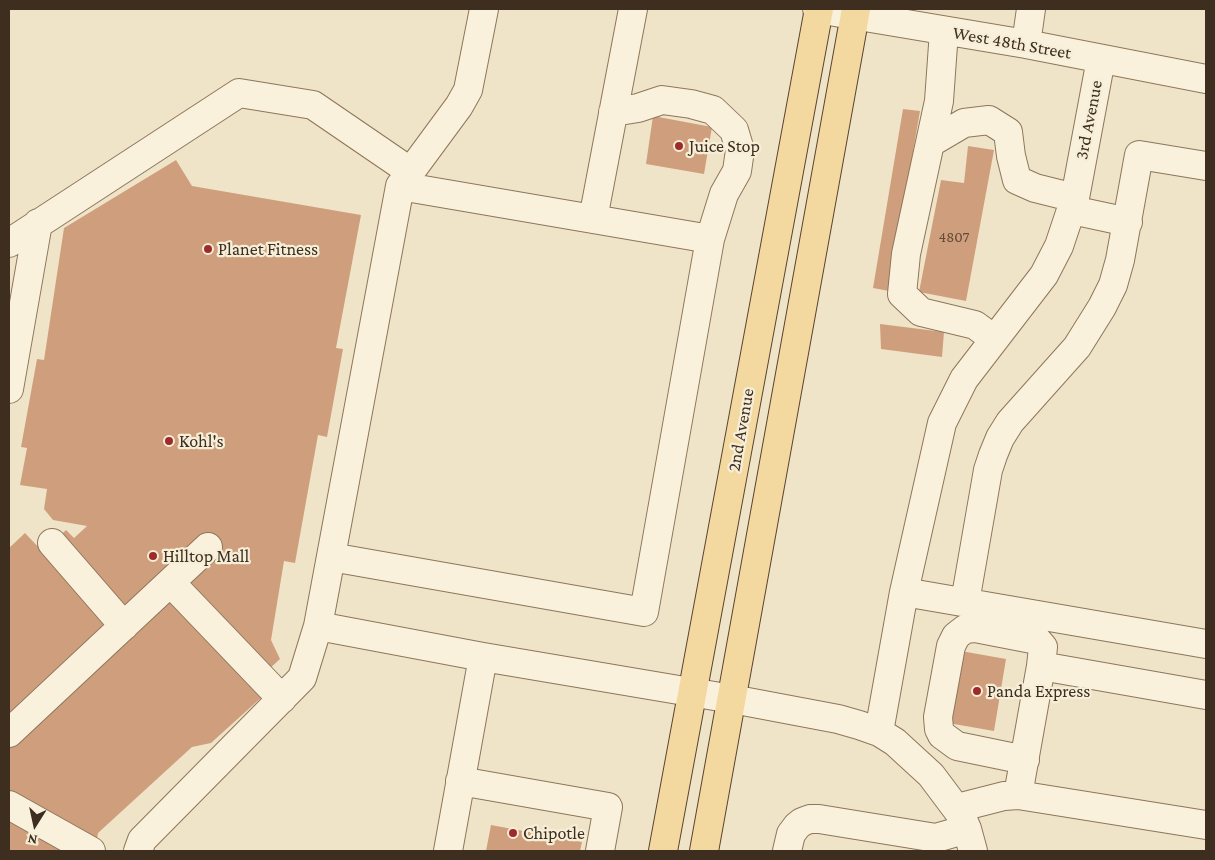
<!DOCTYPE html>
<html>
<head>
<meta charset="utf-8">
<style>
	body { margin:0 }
	#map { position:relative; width:1215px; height:860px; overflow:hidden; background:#f0e4c8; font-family:"Crimson Pro",serif }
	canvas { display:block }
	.frame { position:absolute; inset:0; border:10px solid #3d2e20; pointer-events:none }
	.north { position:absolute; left:10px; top:800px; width:50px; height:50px; -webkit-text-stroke:4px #f7eed8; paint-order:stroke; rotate:190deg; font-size:14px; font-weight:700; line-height:20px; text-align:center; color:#3d2e20 }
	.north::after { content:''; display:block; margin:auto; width:18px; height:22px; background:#3d2e20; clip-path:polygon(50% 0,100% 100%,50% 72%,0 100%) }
</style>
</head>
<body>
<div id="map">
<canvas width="1215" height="860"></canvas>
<div class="frame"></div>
<div class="north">N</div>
</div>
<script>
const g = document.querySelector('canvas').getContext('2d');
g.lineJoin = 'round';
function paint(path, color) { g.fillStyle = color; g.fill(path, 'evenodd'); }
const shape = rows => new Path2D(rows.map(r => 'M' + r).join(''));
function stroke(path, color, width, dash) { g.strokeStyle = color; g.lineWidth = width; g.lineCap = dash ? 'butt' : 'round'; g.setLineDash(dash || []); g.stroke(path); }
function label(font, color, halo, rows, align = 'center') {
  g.font = font + ' "Crimson Pro",serif'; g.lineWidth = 4.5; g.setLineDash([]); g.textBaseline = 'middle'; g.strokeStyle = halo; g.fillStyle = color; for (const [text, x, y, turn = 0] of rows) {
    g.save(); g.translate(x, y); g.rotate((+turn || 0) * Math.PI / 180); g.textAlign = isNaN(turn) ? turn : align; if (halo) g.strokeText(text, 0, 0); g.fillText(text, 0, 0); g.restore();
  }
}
paint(shape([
	[903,109,920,111,889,291,873,288],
	[653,116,712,127,704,174,646,164],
	[968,146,994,150,966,301,919,292,941,180,964,183],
	[176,160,192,186,361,215,336,348,343,349,327,437,318,435,295,563,284,561,271,640,280,659,253,684,263,696,211,743,192,747,98,833,95,851,9,851,9,548,25,533,43,552,66,530,74,538,87,526,53,520,44,509,47,489,20,485,27,448,21,447,37,359,44,360,64,228],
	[880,324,944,332,942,357,881,349],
	[961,651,1006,659,994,731,948,723],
	[491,825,582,842,580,851,486,851]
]), '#cf9f7d');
const minor = shape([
	[817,9,1026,44,1206,79],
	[944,31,939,101,906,254,902,294,921,312,975,325,994,339],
	[1026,44,1031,9],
	[930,143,964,123,989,120,1008,132,1011,156,1017,180,1035,188,1075,198],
	[400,186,710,239],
	[1072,210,1128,222],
	[593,219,633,9],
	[9,243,239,93,313,105,411,172],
	[9,389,38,223],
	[52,543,124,626],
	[331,557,644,612,710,239,724,194,737,171,740,150,734,130,713,110,691,104,662,100,638,108,613,112],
	[171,583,282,699],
	[904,592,1206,644],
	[965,602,988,470,993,455,1000,438,1010,422,1077,347,1102,307,1113,285,1120,260,1139,155,1206,166],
	[318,626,483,657,732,699,838,719,859,725,879,732,895,742,931,775,961,815,967,829,973,851],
	[879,732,904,592,942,423,964,379,1044,275,1059,246,1075,198,1101,59],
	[9,733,208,547],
	[1025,760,957,746,942,735,939,729,938,717,951,646,956,636,965,629,975,628,1037,640,1043,647,1041,666],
	[460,781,608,807,600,851],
	[1018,795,1041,666,1206,695],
	[9,805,91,851],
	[957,808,1004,796,1018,795,1206,825],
	[138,851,142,840,302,678,318,626,400,186,459,106,468,90,484,9],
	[448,851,483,657],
	[787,851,791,834,797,826,802,822,810,819,819,819,936,838,967,829]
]);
const major = shape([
	[663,851,819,9],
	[704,851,856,9]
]);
stroke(minor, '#8d765c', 30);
stroke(major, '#5b4430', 30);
stroke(minor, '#faf1dc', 28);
stroke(major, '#f3d9a0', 28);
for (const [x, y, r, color] of [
	[679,146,5,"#9e2a2b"],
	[208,249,5,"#9e2a2b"],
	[169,441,5,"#9e2a2b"],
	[153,556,5,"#9e2a2b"],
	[977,691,5,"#9e2a2b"],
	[513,833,5,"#9e2a2b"]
]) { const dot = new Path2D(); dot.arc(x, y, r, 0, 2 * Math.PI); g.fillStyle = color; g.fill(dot); stroke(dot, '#f7eed8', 2); }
label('15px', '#624a37', null, [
	["4807",954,237]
]);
label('18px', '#3d2e20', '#f7eed8', [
	["West 48th Street",1012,43,10],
	["3rd Avenue",1089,120,-79],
	["2nd Avenue",741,430,-80]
]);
label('18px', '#3d2e20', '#f7eed8', [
	["Juice Stop",689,146],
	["Planet Fitness",218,249],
	["Kohl's",179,441],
	["Hilltop Mall",163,556],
	["Panda Express",987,691],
	["Chipotle",523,833]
], 'left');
</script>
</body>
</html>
